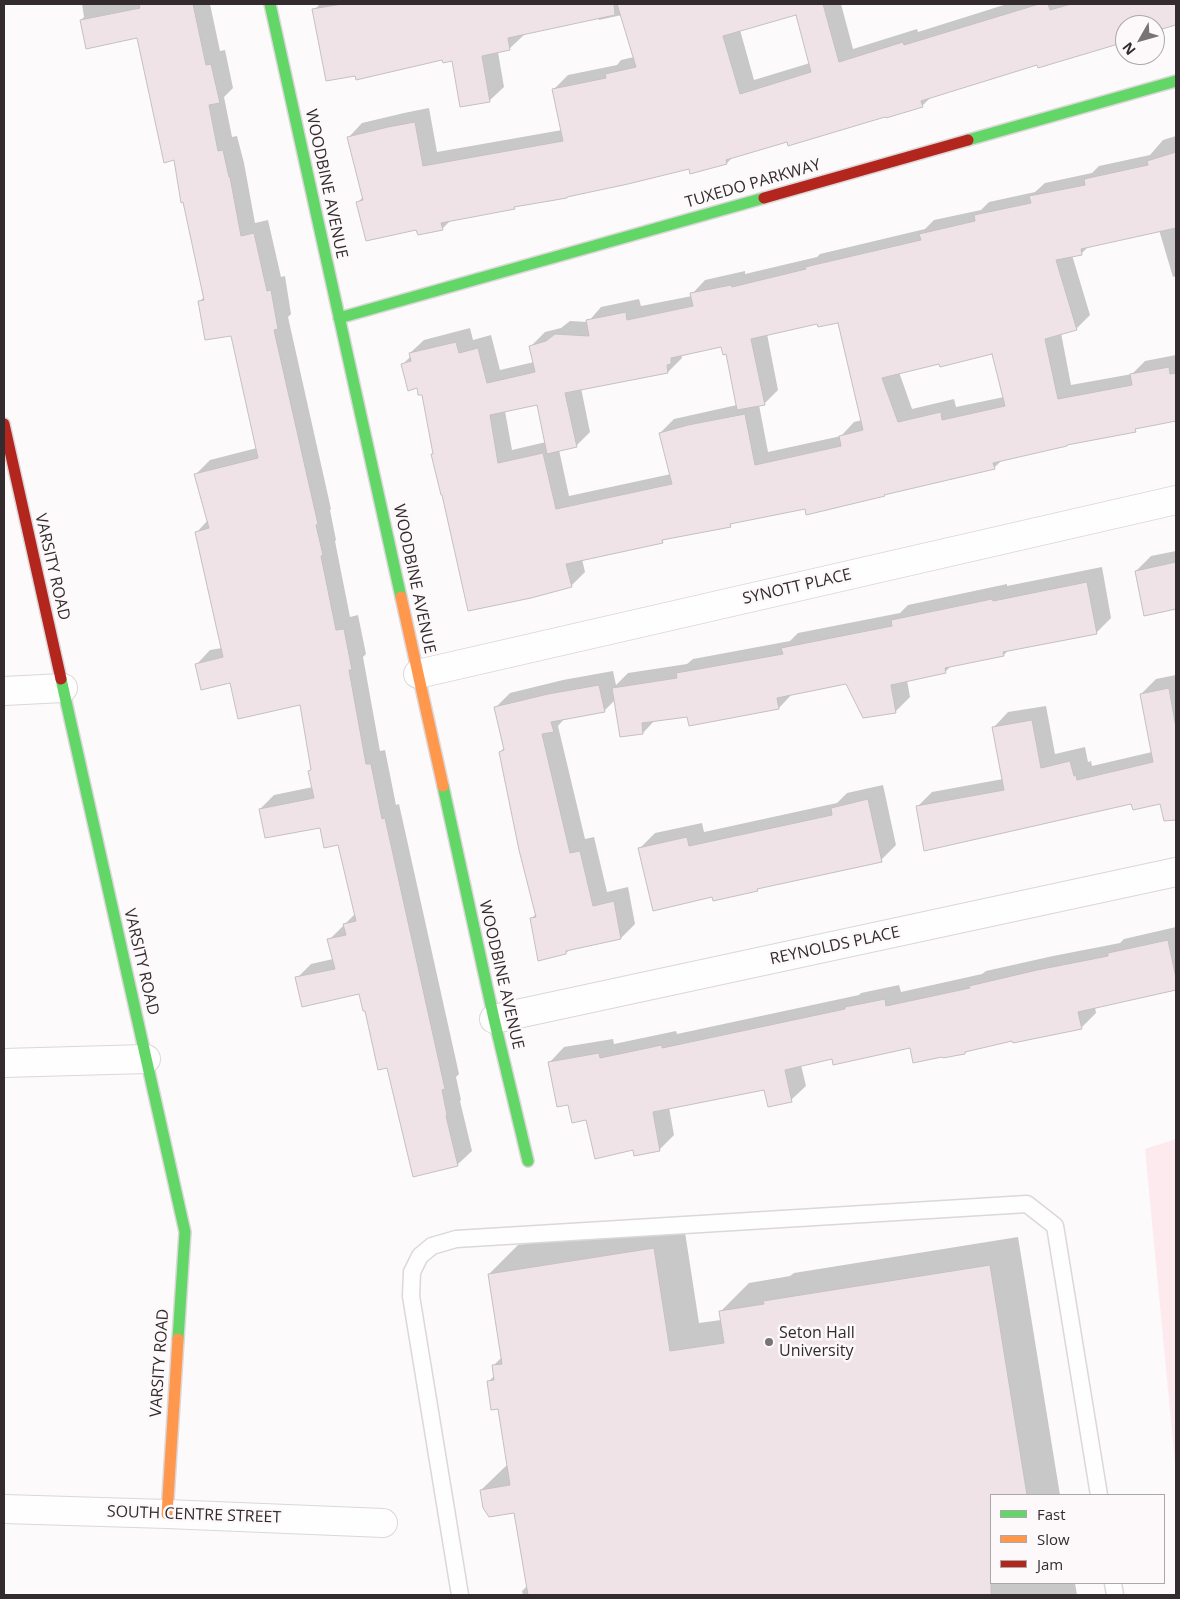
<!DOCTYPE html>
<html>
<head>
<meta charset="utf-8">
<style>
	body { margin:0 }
	#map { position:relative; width:1180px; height:1599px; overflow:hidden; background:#fcfafb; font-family:"Open Sans",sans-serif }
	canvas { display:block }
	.frame { position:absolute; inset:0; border:5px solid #332b2d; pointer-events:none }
	.legend { position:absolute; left:990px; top:1494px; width:175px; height:90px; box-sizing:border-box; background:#fdf9fa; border:1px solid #aca7a8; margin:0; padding:6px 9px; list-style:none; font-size:15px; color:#332b2d }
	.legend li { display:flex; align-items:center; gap:10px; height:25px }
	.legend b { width:25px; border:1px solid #aca7a8 }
	.north { position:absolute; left:1115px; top:15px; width:50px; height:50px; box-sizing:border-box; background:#fdf9fa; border:1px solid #aca7a8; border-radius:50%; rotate:232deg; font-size:14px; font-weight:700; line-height:20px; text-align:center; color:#332b2d }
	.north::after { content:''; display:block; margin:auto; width:18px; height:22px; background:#797375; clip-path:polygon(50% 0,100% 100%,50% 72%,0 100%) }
</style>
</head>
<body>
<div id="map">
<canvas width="1180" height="1599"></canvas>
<div class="frame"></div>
<ul class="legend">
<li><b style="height:6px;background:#63d668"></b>Fast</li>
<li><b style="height:6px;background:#ff974d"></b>Slow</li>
<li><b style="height:6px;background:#b3261e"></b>Jam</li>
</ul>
<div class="north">N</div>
</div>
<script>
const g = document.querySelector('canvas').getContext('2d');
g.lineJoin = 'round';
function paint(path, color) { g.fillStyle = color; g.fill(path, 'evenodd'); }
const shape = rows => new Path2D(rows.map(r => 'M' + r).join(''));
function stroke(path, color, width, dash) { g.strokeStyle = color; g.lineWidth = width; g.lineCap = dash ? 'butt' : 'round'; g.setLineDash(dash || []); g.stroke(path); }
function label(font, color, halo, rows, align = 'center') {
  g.font = font + ' "Open Sans",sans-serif'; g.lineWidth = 5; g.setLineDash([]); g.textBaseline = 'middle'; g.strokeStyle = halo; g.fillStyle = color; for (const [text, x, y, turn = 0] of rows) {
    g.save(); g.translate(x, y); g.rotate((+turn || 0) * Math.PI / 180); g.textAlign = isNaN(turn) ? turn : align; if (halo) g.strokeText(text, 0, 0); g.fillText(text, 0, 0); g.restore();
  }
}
paint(shape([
	[1176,1139,1176,1473,1145,1149]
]), '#fdeaef');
paint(shape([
	[82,4,210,4,220,51,225,50,233,88,224,97,232,137,237,136,244,163,255,223,268,220,281,277,285,276,291,314,288,317,331,509,330,510,336,540,335,541,350,617,358,615,366,654,363,657,380,751,385,750,396,805,399,804,459,1074,456,1077,461,1100,460,1101,472,1151,457,1165,388,1067,360,992,297,978,311,964,333,959,329,940,355,914,339,844,321,827,260,809,274,795,313,787,309,772,312,769,301,704,231,681,196,665,210,650,222,648,197,532,208,520,196,474,210,460,257,448,232,335,200,301,205,296,175,159,138,37,81,20,84,17],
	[320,4,841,4,853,49,917,29,918,32,1007,4,1176,4,1176,25,1155,31,1155,25,1125,25,1125,39,932,96,922,106,788,141,733,157,727,163,691,173,690,167,516,206,514,208,452,219,442,229,417,228,358,202,363,197,348,138,362,123,404,113,429,108,437,152,562,130,554,89,568,75,617,65,621,60,634,57,622,15,599,20,598,17,523,33,524,35,509,49,498,52,504,87,489,101,453,60,443,58,314,10],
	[797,13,810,63,754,80,740,30],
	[1176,136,1176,276,1173,277,1159,230,1089,246,1081,254,1072,255,1090,315,1076,329,1061,333,1071,385,1132,374,1145,361,1176,355,1176,420,1138,427,1135,430,1069,443,1003,459,994,468,886,493,884,495,806,507,734,521,730,525,665,538,662,541,582,559,585,572,571,586,443,494,432,454,434,453,423,393,403,364,411,356,410,353,424,340,470,328,473,340,491,335,500,370,534,362,531,346,545,332,561,328,570,321,588,322,601,307,639,299,641,306,692,296,692,294,705,280,745,271,745,274,817,257,820,254,925,229,934,220,981,210,989,202,1035,192,1045,183,1092,173,1099,166,1150,155,1163,140],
	[839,321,862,420,854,422,841,436,768,452,759,405,764,404,778,390,767,334,818,322],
	[722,346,727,353,737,405,674,419,660,433,671,474,569,496,559,450,576,446,590,432,581,388,668,372,682,358,681,354],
	[993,352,1004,397,956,407,954,399,912,409,899,372,940,362],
	[538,404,546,442,512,450,505,411],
	[1176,551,1176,608,1145,614,1136,571,1151,556],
	[1102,567,1111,618,1096,633,1009,649,1004,655,952,665,945,672,907,680,910,697,895,712,847,683,793,693,779,708,688,715,655,720,643,733,615,700,604,711,565,718,558,726,585,839,594,837,607,892,628,887,635,924,621,938,569,950,566,953,531,919,536,914,500,752,505,747,496,707,510,693,563,680,613,671,616,685,628,673,687,664,693,659,790,641,798,633,900,613,908,605,1007,584,1007,586],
	[1176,675,1176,792,1132,803,918,806,932,792,1003,779,994,727,1008,712,1046,706,1055,754,1085,747,1088,762,1091,761,1092,766,1152,752,1141,694,1156,679],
	[883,785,896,845,881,860,759,888,757,890,713,896,640,848,655,833,702,823,704,832,837,803,847,793],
	[1176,927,1176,989,1095,1007,1096,1013,1081,1028,1013,1040,968,1050,965,1053,910,1047,833,1057,801,1065,806,1086,791,1100,765,1088,669,1107,674,1135,659,1150,587,1118,569,1104,550,1062,564,1047,613,1039,614,1044,676,1031,677,1034,859,995,861,993,899,985,901,992,982,974,986,971,1053,956,1120,943,1124,939],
	[683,1219,699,1323,721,1320,720,1312,749,1283,790,1276,794,1273,1018,1237,1060,1495,991,1495,991,1583,1075,1583,1077,1595,523,1595,522,1591,527,1586,515,1511,481,1490,508,1464,499,1407,488,1382,495,1375,493,1366,502,1357,489,1274,518,1245]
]), '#0003');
const building = shape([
	[139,4,193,4,206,65,211,64,220,103,209,105,218,151,223,150,229,177,230,177,241,236,254,233,267,291,271,290,278,329,274,330,318,524,316,525,323,555,321,556,336,630,344,629,352,670,349,670,366,764,371,764,382,819,385,818,445,1089,442,1090,447,1115,446,1116,458,1166,413,1177,387,1068,378,1070,365,1011,363,1011,359,994,302,1007,295,977,335,969,327,939,346,935,343,924,356,921,338,845,324,848,320,828,265,838,259,809,314,798,308,771,311,770,300,705,238,719,230,683,201,690,195,664,223,657,195,532,209,528,194,474,258,458,231,336,205,340,198,301,204,300,183,202,181,203,174,160,164,163,137,38,86,49,80,20,140,8,139,4],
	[342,4,614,4,615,15,508,38,510,50,482,56,490,102,460,107,452,61,443,63,442,60,356,80,355,76,326,81,312,9,342,4],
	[617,4,823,4,839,62,903,42,904,45,1039,4,1048,4,1050,10,1071,4,1176,4,1176,25,1155,31,1155,25,1125,25,1125,42,1038,68,1037,65,921,101,923,107,886,118,885,117,788,146,787,142,726,160,727,164,690,174,689,169,628,184,567,197,567,198,514,207,515,209,441,223,443,230,418,235,416,230,366,241,356,202,363,200,347,137,388,127,415,122,423,166,563,141,552,89,606,78,605,74,636,67,617,4],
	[796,15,811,72,740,94,723,36,796,15],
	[1176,152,1176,228,1081,249,1082,255,1056,260,1077,330,1045,339,1058,399,1132,385,1130,374,1169,367,1170,374,1176,373,1176,421,1135,429,1136,432,1067,445,1067,446,993,463,995,469,884,495,885,496,806,515,805,509,730,524,731,527,662,540,663,543,566,564,572,587,531,598,468,611,442,495,441,495,431,454,433,454,422,395,418,395,417,388,408,391,401,364,411,361,409,353,456,342,459,353,478,348,487,383,535,372,529,346,546,341,555,334,589,336,586,320,626,312,627,320,693,306,690,293,731,285,732,287,806,269,805,267,921,240,919,234,975,221,974,215,1031,203,1029,196,1085,185,1084,179,1148,165,1147,161,1176,152],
	[838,323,863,430,839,436,841,446,755,465,745,414,688,425,659,433,672,484,556,509,543,453,498,463,490,415,537,405,547,454,577,447,565,393,668,373,667,365,671,364,671,358,721,347,723,355,726,354,737,410,765,405,751,339,817,324,818,327,838,323],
	[992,354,1005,406,942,420,941,412,898,422,882,378,939,364,940,367,992,354],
	[1176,562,1176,609,1144,616,1135,571,1176,562],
	[1087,582,1097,634,1003,652,1004,656,945,668,946,673,891,685,896,713,863,718,846,684,777,698,779,709,689,726,687,717,642,723,643,734,620,737,612,688,677,678,676,673,783,654,781,648,892,626,891,620,992,599,993,601,1087,582],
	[599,685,605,712,551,722,554,732,542,734,570,853,580,851,593,906,614,901,621,939,566,951,566,954,538,961,530,918,536,917,519,850,499,752,504,750,494,707,548,694,599,685],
	[1169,688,1176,728,1176,820,1164,821,1160,804,1133,810,1131,804,924,851,916,806,1004,790,992,727,1032,720,1041,768,1070,761,1074,776,1076,775,1077,780,1153,762,1140,694,1169,688],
	[868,799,882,862,757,889,758,891,713,901,712,897,653,911,638,848,687,837,689,846,832,815,831,808,868,799],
	[1168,940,1176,978,1176,990,1078,1012,1082,1029,1013,1043,1012,1041,965,1052,965,1054,943,1058,942,1057,913,1063,910,1048,833,1065,832,1059,785,1070,792,1102,768,1107,764,1090,653,1112,660,1151,634,1156,633,1150,595,1159,586,1120,572,1123,568,1105,557,1107,548,1062,599,1053,600,1058,662,1045,662,1048,845,1009,845,1007,885,999,886,1006,970,988,969,986,1037,970,1108,956,1108,953,1168,940],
	[654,1248,670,1351,724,1343,719,1311,764,1304,763,1301,990,1265,1027,1495,991,1495,991,1595,528,1595,514,1513,489,1517,483,1508,480,1490,510,1485,498,1409,491,1410,487,1381,494,1380,492,1365,502,1364,488,1274,654,1248]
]);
paint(building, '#efe3e7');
stroke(building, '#c4c0c2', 1);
const lane = shape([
	[1113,1583,1115,1595],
	[460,1595,411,1296,412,1272,420,1256,432,1246,456,1239,1027,1204,1055,1226,1099,1495]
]);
const street = shape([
	[418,674,1176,500],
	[4,691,63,688],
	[494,1019,1176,872],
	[4,1063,146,1059],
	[4,1509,167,1514,383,1523]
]);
const fast = shape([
	[270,4,401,597],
	[968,140,1176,81],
	[339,318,764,198],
	[61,679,185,1232,178,1339],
	[443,786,494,1019,528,1161]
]);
const slow = shape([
	[401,597,443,786],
	[167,1514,178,1339]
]);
const jam = shape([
	[764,198,968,140],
	[4,424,61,679]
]);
stroke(lane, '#dcd7d9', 19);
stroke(street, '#dcd7d9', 30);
stroke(fast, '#dcd7d9', 14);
stroke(slow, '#dcd7d9', 14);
stroke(jam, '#dcd7d9', 14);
stroke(lane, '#fffefe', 16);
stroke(street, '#fffefe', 28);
stroke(fast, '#63d668', 11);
stroke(slow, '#ff974d', 11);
stroke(jam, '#b3261e', 11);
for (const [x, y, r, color] of [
	[769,1342,5,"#797375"]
]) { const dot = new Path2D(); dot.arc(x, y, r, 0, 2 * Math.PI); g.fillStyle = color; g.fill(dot); stroke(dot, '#fdf9fa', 2); }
label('16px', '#332b2d', '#fdf9fa', [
	["WOODBINE AVENUE",326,184,78],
	["TUXEDO PARKWAY",753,184,-16],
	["VARSITY ROAD",52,567,77],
	["WOODBINE AVENUE",414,579,78],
	["SYNOTT PLACE",797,587,-13],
	["REYNOLDS PLACE",835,946,-12],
	["VARSITY ROAD",141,962,77],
	["WOODBINE AVENUE",501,975,77],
	["VARSITY ROAD",160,1363,-86],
	["SOUTH CENTRE STREET",194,1515,2]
]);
label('16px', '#332b2d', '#fdf9fa', [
	["Seton Hall",779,1333],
	["University",779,1351]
], 'left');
</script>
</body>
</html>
